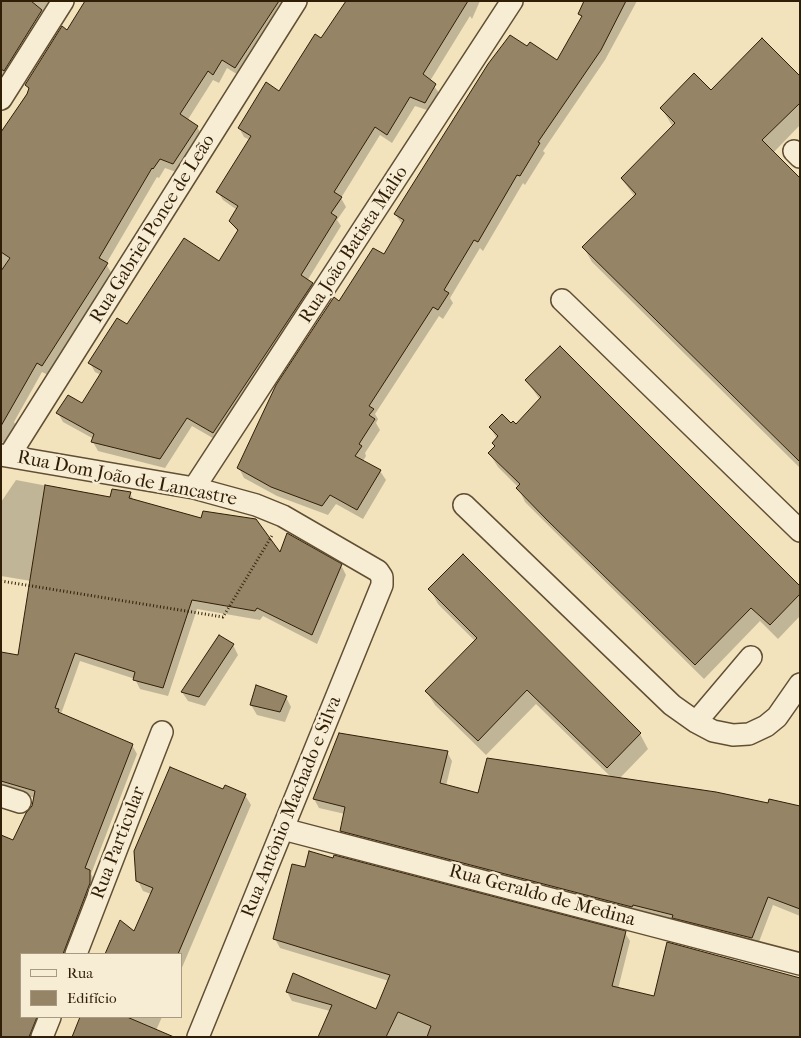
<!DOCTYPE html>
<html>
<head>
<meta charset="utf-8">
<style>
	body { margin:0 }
	#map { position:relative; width:801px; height:1038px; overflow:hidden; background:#f2e3bd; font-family:"IM FELL French Canon",serif }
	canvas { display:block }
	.frame { position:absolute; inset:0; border:2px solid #311e07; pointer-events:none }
	.legend { position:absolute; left:20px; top:953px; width:162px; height:65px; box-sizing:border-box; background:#f7edd4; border:1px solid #a89a82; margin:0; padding:6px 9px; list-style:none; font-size:15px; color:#311e07 }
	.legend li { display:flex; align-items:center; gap:10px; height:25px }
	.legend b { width:25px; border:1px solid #a89a82 }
</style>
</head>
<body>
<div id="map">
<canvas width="801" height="1038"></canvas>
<div class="frame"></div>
<ul class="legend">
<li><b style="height:6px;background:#f7edd4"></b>Rua</li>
<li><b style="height:14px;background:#958466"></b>Edifício</li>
</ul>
</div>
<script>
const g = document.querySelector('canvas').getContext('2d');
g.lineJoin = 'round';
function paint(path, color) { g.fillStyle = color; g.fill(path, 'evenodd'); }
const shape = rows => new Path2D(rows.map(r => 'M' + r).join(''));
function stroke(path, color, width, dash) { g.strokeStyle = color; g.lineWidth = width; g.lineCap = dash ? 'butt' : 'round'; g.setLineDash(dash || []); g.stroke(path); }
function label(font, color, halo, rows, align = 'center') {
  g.font = font + ' "IM FELL French Canon",serif'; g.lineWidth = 5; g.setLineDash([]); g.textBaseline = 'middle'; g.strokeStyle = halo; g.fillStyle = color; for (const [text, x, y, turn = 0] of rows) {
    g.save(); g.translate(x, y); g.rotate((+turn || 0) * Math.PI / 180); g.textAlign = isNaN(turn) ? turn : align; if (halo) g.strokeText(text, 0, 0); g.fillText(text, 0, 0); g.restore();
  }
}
paint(shape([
	[1,1,53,1,10,79,1,74],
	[98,1,290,1,240,76,227,68,219,83,213,80,187,121,197,127,203,137,179,173,165,168,159,178,157,177,106,264,112,274,48,375,42,372,14,422,17,427,7,443,1,442,1,134,29,90,26,85,67,31],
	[346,1,480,1,472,19,470,16,430,81,440,94,430,111,415,106,392,143,380,135,341,198,346,207,337,220,341,226,307,281,317,293,218,441,192,426,165,468,98,451,93,442,94,439,63,422,58,413,83,405,101,375,95,372,90,363,127,326,219,262,238,232,230,221,237,210,223,200,218,192,250,140,244,137,239,128,279,92,322,40],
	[586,1,637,1,605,60,543,151,545,153,525,185,523,183,483,251,480,248,450,298,453,303,443,319,439,316,375,414,378,419,376,423,380,430,365,453,366,456,363,461,380,471,386,480,363,519,336,504,328,515,277,496,244,478,239,468,339,302,385,256,402,224,395,214,528,48,557,61,582,18,579,14],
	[800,78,800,125,773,153,800,179,800,468,592,262,584,248,635,197,622,179,673,127,662,109,711,92],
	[527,381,800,588,800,616,778,639,760,621,704,679,557,534,525,502,518,487,498,467,489,453,496,447,497,439,490,427,516,426,540,400],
	[16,480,111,498,130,493,134,501,280,554,341,565,346,575,317,644,263,616,260,620,197,609,168,696,140,689,135,679,80,661,61,714,132,745,137,754,91,874,95,881,71,954,21,954,21,1017,47,1017,39,1037,1,1037,14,842,33,807,35,798,1,788,1,653,19,656,31,581,1,576,1,502],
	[430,589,640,734,648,749,619,779,800,838,800,916,773,905,757,947,346,840,341,831,345,814,319,808,314,799,447,752,452,761,446,786,479,794,611,777,536,704,486,755,435,705,426,691,475,641,438,604],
	[233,645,238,655,205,706,188,701,182,692],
	[286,697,291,707,285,722,257,715,251,705],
	[224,791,245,795,251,805,181,970,181,954,107,954,120,922,135,933,151,894,143,891,138,881],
	[625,933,630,941,618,989,800,1037,319,1037,330,1011,292,1001,287,992,376,1011,389,981,280,948,275,939],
	[82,1017,162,1017,153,1037,73,1037]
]), '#0003');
const building = shape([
	[1,1,31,1,42,10,4,71,1,69,1,1],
	[85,1,279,1,235,68,222,60,213,75,208,71,180,114,198,126,173,164,160,159,153,169,152,168,99,258,108,263,42,366,37,363,1,426,1,271,10,258,1,252,1,132,27,94,29,88,25,85,62,26,67,30,85,1],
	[346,1,468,1,423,74,436,84,425,103,410,97,387,135,375,127,334,192,342,197,331,213,337,217,301,275,313,283,213,433,187,418,160,459,91,442,94,434,56,413,68,395,82,403,102,371,88,363,117,318,127,324,184,238,219,261,238,230,229,221,238,206,216,192,251,136,238,128,266,82,279,91,315,34,321,38,346,1],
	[584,1,626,1,601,50,538,142,540,143,520,176,517,175,478,242,474,240,444,290,449,293,438,310,433,307,369,406,374,409,369,415,375,419,359,444,362,446,355,456,381,470,357,510,330,495,322,506,271,487,237,468,276,385,334,297,339,301,373,248,384,254,404,220,394,214,488,64,510,35,527,46,530,42,557,60,582,16,578,14,584,1],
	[762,38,800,76,800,103,762,140,800,178,800,462,582,247,636,194,621,178,675,123,660,108,694,73,711,90,762,38],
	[560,346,800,586,800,594,770,625,751,608,695,665,547,520,516,488,520,484,488,453,495,446,492,443,498,436,489,427,502,414,511,423,513,421,516,424,541,397,525,380,560,346],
	[45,485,110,497,112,489,131,492,129,498,201,518,203,511,256,519,280,552,287,533,342,564,312,635,257,608,255,611,192,600,163,688,133,680,135,672,75,653,55,708,59,709,58,712,133,744,85,868,90,870,90,883,63,954,21,954,21,1017,37,1017,29,1037,1,1037,1,835,13,840,26,813,32,806,35,791,1,781,1,652,18,655,45,485],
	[463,554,641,733,607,768,527,690,478,741,425,691,477,638,428,589,463,554],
	[219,635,234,644,199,697,181,692,219,635],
	[256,685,287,696,280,712,250,705,256,685],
	[339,733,448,751,440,783,478,793,487,758,716,792,768,803,769,799,800,806,800,909,768,897,752,938,672,918,673,915,633,905,632,907,340,831,345,807,313,799,339,733],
	[170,767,223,789,225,785,246,794,178,954,105,954,120,920,134,931,153,888,136,881,134,851,170,767],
	[309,851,333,858,334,855,626,931,612,986,654,996,667,942,800,978,800,1037,427,1037,431,1026,398,1012,386,1037,318,1037,332,1005,286,992,293,973,376,1009,390,975,273,939,292,864,305,867,309,851],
	[80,1017,127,1017,174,1037,72,1037,80,1017]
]);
paint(building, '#958466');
stroke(building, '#311e07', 1);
const street = shape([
	[1,99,63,1],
	[794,151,800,157],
	[562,300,800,531],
	[1,455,194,488,256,505,283,516,378,571,382,577,382,585,198,1037],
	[9,456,296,1],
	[194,488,512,1],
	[464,505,672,705,696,722,713,731,733,735,749,734,766,726,777,717,800,684],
	[696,722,751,657],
	[1,796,20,802],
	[283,829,800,964],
	[76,954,162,732],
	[42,1037,50,1017]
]);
stroke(street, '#614f34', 24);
stroke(shape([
	[1,581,223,617,273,534]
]), '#311e07', 3, [1, 2.5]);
stroke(street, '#f7edd4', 21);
label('19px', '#311e07', '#f7edd4', [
	["Rua Gabriel Ponce de Leão",153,229,-58],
	["Rua João Batista Malio",354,245,-57],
	["Rua Dom João de Lancastre",127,479,11],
	["Rua Antônio Machado e Silva",292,807,-68],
	["Rua Particular",119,843,-69],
	["Rua Geraldo de Medina",542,896,15]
]);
</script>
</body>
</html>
